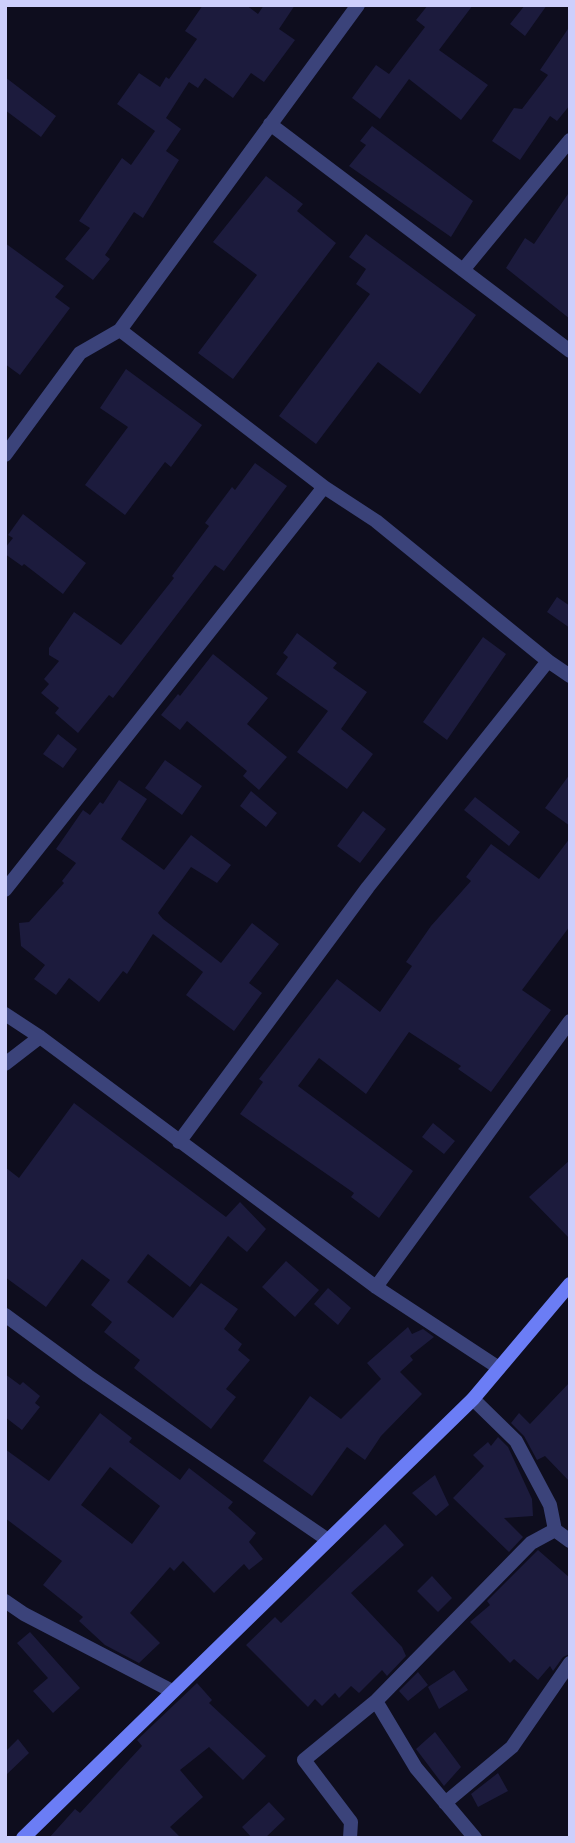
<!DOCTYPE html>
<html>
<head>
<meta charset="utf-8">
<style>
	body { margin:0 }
	#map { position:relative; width:575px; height:1843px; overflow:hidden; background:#0e0d1e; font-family:Cabin,sans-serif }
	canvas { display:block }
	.frame { position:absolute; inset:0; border:7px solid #cdcffc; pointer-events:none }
</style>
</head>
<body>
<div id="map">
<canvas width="575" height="1843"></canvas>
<div class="frame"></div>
</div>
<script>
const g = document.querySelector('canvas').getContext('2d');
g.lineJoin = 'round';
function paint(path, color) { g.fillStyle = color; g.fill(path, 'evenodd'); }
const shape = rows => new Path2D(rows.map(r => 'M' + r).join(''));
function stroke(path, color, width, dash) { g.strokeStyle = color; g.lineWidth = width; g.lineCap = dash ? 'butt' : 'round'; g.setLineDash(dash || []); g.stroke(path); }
paint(shape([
	[203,5,246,5,258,14,264,5,295,5,279,29,295,40,264,82,251,73,233,98,205,78,198,88,189,82,166,118,181,129,166,151,179,160,143,218,134,212,105,255,110,259,93,280,65,259,90,228,79,221,122,158,131,165,155,131,117,104,139,73,160,87,166,77,169,79,197,39,185,31],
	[428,5,473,5,439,50,488,85,461,120,409,79,380,119,352,98,376,65,389,74,425,27,416,20],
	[525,5,547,5,525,36,510,24],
	[570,26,570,105,557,121,550,116,520,160,492,141,514,108,522,109,548,75,540,70],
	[5,77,56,116,41,137,5,110],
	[372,126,473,201,451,237,349,166,366,145,360,141],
	[266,176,303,204,297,211,336,243,233,379,198,353,257,275,213,242],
	[570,191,570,319,506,268,525,238,534,244],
	[366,234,476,315,420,394,378,362,316,444,279,416,370,294,356,284,366,269,349,257],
	[5,243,64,286,55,297,70,308,20,375,5,364],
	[126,369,202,425,171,467,165,462,125,515,85,485,128,427,100,408],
	[255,463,287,486,224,571,215,565,113,698,109,695,78,733,55,713,59,708,41,693,49,684,44,679,59,661,49,655,49,648,74,612,121,645,174,578,172,576,209,526,205,523,232,487,235,490],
	[23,514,86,563,63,594,24,564,22,566,5,554,5,548,13,538,8,535],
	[557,597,570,606,570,628,547,612],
	[297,633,337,663,333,668,367,692,341,729,373,754,347,789,297,752,328,711,276,674,288,657,283,653],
	[483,637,506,654,447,740,423,722],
	[213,654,268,698,247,724,287,757,259,790,243,776,247,771,187,721,180,730,161,715,178,694,180,696],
	[58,734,77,749,63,768,43,754],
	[165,760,202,786,182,815,145,788],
	[570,774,570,826,545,808],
	[119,780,147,799,121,839,164,870,191,835,231,865,217,883,191,867,158,913,163,919,221,963,252,923,279,944,249,983,262,993,234,1031,186,995,203,972,153,934,127,974,123,971,99,1002,69,978,56,995,34,979,45,965,21,946,19,923,29,922,64,883,62,881,76,863,56,849,83,810,90,815,100,802,103,804],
	[251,791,277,813,266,827,240,806],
	[475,797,520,832,509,846,464,810],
	[363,811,386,829,360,863,337,846],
	[570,838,570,926,522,990,551,1010,491,1092,458,1069,461,1066,409,1032,366,1094,319,1058,298,1086,413,1171,379,1218,351,1197,354,1193,240,1114,263,1082,259,1079,337,979,380,1012,412,966,406,962,431,926,471,881,466,877,491,844,539,879],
	[74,1103,226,1217,240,1202,266,1229,247,1252,228,1236,190,1287,148,1254,127,1282,173,1318,201,1283,238,1309,224,1329,242,1344,238,1350,250,1360,226,1389,236,1397,211,1429,134,1368,140,1360,104,1332,112,1322,91,1305,110,1280,82,1259,46,1307,5,1277,5,1167,19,1178],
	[433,1123,455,1141,444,1154,422,1137],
	[570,1160,570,1239,529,1197],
	[286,1261,319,1290,295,1317,262,1287],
	[328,1288,351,1308,338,1325,314,1304],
	[408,1327,412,1334,423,1329,434,1337,410,1356,413,1360,400,1372,422,1394,381,1436,365,1460,347,1447,312,1496,263,1461,310,1396,341,1419,381,1379,367,1363],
	[5,1374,20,1385,23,1382,40,1396,35,1403,40,1407,22,1430,5,1417],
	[570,1382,570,1482,545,1456,537,1460,524,1436,511,1423,519,1413,530,1424],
	[100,1413,132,1438,129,1442,180,1480,189,1468,233,1502,228,1508,256,1533,249,1542,263,1559,249,1570,244,1564,214,1593,183,1561,174,1571,170,1567,130,1613,160,1643,139,1663,105,1645,79,1621,83,1617,43,1585,62,1561,5,1518,5,1449,49,1481],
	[110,1467,160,1506,132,1544,81,1505],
	[498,1437,508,1447,532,1499,533,1516,504,1518,523,1537,509,1552,453,1498,484,1466,473,1455,488,1442,491,1446],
	[435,1475,449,1505,436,1516,412,1493],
	[385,1524,404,1545,351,1593,402,1647,406,1656,387,1676,382,1670,359,1693,351,1686,339,1698,335,1693,322,1706,315,1699,308,1707,246,1645,275,1617,281,1623],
	[538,1550,570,1578,570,1654,563,1657,553,1671,550,1666,538,1680,514,1659,510,1663,470,1622,490,1605,487,1601],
	[432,1576,452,1598,438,1612,417,1591],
	[30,1632,80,1688,53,1713,33,1691,48,1678,17,1643],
	[454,1670,468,1690,439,1709,428,1687],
	[418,1672,428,1685,408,1701,399,1691],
	[197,1683,212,1700,209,1703,266,1756,243,1780,209,1747,180,1770,203,1797,170,1827,181,1838,49,1838,75,1809,80,1813,142,1746,137,1740],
	[435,1732,461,1767,444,1786,416,1749],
	[18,1739,29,1753,5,1776,5,1752],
	[498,1773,508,1791,478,1807,471,1794],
	[269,1802,285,1819,265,1838,252,1838,242,1827]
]), '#1c1b3d');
stroke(shape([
	[270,124,570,351],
	[463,270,570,140],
	[120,330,324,487,376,521,548,661,368,887,179,1142],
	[5,455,80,353,120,330,358,5],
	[548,661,570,676],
	[5,890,324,487],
	[5,1014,40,1037,376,1287,499,1368],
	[5,1064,40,1037],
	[376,1287,570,1021],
	[5,1315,88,1376,328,1540],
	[473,1399,516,1441,550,1505,555,1530,570,1541],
	[5,1601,24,1614,172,1691],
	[376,1701,416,1768,475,1838],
	[445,1803,512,1747,570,1663],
	[350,1838,351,1822,304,1760,376,1701,531,1543,555,1530]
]), '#3b437a', 14);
stroke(shape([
	[23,1838,473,1399,570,1284]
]), '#6b7df5', 14);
</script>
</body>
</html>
